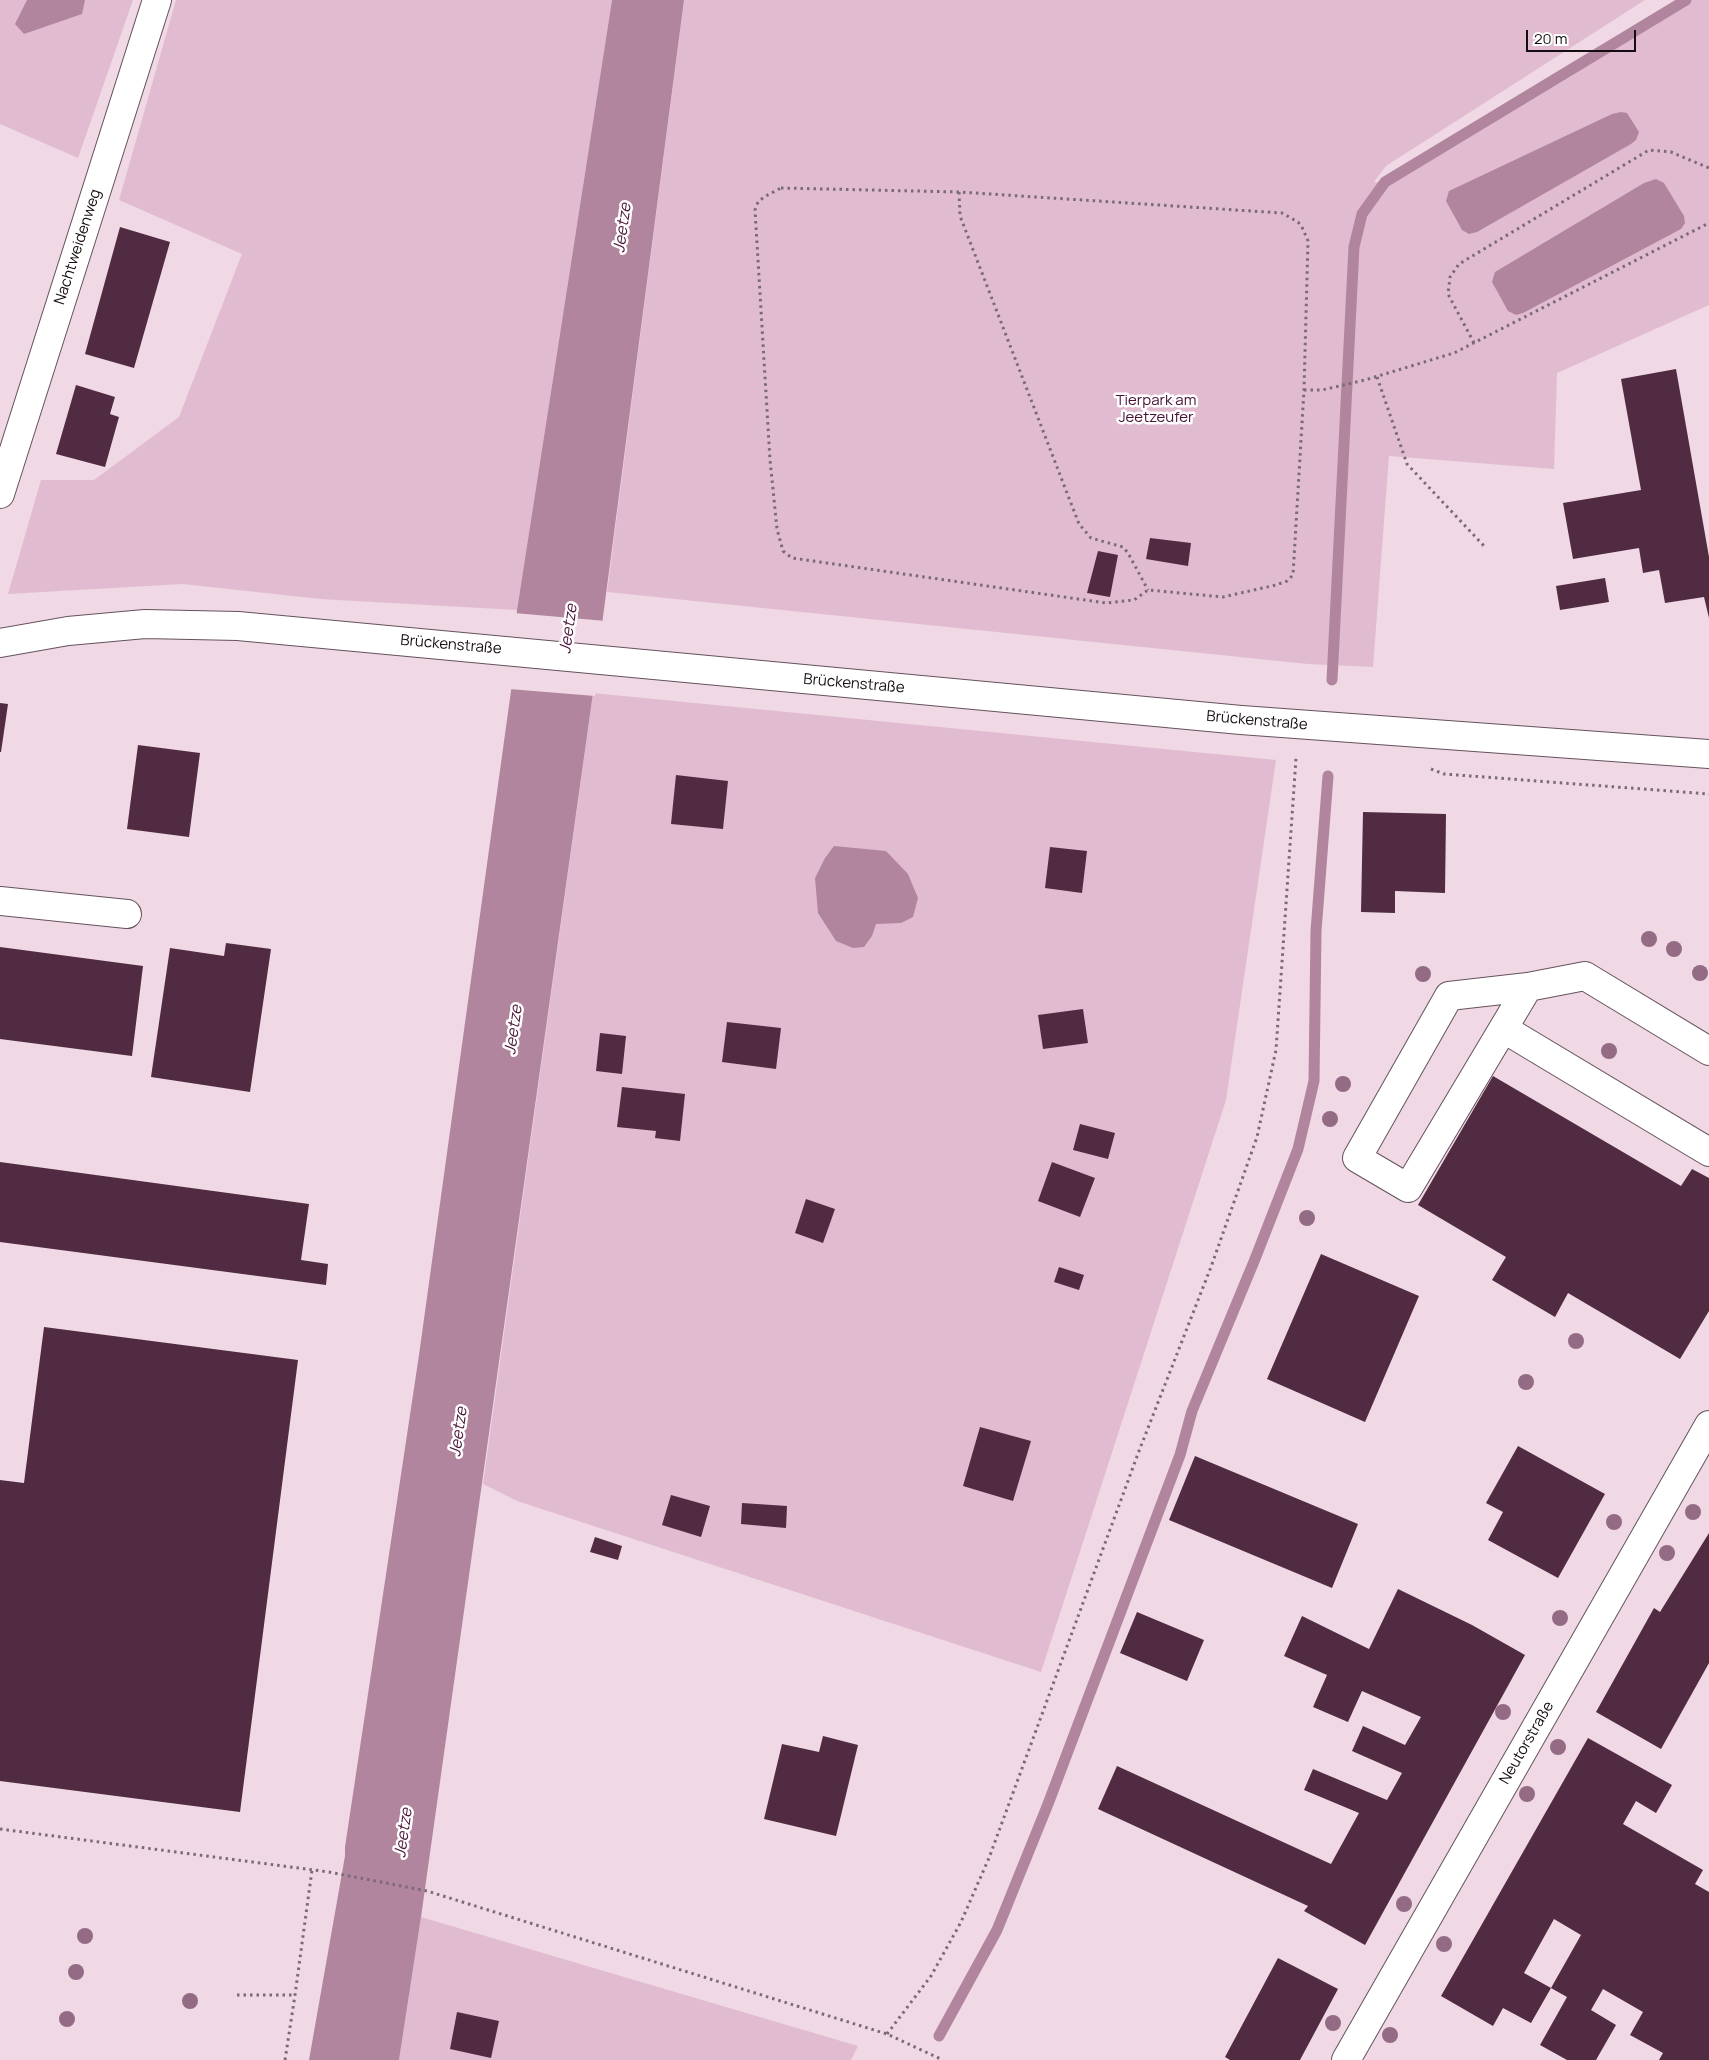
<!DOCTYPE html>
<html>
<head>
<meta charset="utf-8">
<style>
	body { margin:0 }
	#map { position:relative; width:1709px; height:2060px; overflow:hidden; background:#f0d8e5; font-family:Manrope,sans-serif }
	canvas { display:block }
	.scale { position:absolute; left:1526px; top:30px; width:110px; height:22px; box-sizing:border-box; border:2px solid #150d11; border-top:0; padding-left:6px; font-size:15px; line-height:18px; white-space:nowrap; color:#150d11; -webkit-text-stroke:4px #fff; paint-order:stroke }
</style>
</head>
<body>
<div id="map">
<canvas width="1709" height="2060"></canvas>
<div class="scale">20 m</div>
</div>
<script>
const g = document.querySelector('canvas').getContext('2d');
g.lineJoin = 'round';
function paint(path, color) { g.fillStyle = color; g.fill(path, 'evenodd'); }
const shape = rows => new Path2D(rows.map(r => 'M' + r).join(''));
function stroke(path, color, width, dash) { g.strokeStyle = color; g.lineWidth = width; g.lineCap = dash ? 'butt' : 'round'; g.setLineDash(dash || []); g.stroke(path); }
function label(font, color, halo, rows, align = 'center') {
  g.font = font + ' Manrope,sans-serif'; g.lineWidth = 5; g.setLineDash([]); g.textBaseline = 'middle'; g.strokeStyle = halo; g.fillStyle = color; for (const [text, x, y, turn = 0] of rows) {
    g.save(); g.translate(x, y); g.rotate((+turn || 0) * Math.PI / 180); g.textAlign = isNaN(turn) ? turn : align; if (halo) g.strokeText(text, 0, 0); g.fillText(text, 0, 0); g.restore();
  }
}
paint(shape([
	[0,0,133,0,78,158,0,124],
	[176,0,612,0,517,610,320,599,183,584,8,594,41,480,94,480,179,417,242,254,119,200],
	[684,0,1645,0,1386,166,1374,182,1386,183,1687,0,1709,0,1709,305,1557,373,1554,469,1389,456,1373,667,1308,664,607,592],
	[593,693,1276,760,1226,1100,1041,1672,517,1501,483,1484],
	[421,1917,858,2046,851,2060,399,2060]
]), '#e1bcd0');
paint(shape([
	[27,0,85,0,82,14,24,34,15,24],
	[612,0,684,0,593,693,421,1917,399,2060,309,2060,345,1856,345,1847,419,1355,511,691,517,610],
	[1621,112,1627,113,1639,132,1636,140,1631,144,1477,232,1469,234,1462,230,1446,201,1449,191,1612,114],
	[1656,179,1664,183,1684,216,1685,223,1681,229,1523,313,1516,315,1508,311,1492,282,1495,272,1644,183],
	[834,846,886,851,908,874,918,898,913,917,901,923,876,924,872,936,864,947,853,948,836,941,818,913,815,878,825,858]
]), '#b1859e');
paint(shape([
	[514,613,606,621,595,696,509,689]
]), '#f0d8e5');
stroke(shape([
	[1332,680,1354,247,1362,214,1385,182,1686,0],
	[939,2036,997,1930,1048,1804,1180,1455,1192,1411,1255,1259,1298,1149,1314,1081,1316,931,1328,776]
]), '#b1859e', 11);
paint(shape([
	[120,227,170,242,134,368,85,354],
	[1676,369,1709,557,1709,618,1704,597,1665,603,1659,570,1643,573,1639,548,1573,559,1563,503,1641,490,1621,379],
	[76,385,115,397,110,414,119,417,105,467,56,454],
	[1150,538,1191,543,1188,566,1146,559],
	[1098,551,1118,555,1110,597,1087,593],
	[1605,578,1609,602,1560,610,1556,586],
	[0,703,8,704,1,752,0,752],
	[138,745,200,753,189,837,127,829],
	[676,775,728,781,723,829,671,824],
	[1363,812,1446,814,1445,893,1395,891,1395,913,1361,912],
	[1050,847,1087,851,1082,893,1045,888],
	[226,943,271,949,250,1092,151,1077,170,948,224,956],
	[0,947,143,966,132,1056,0,1039],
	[1083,1009,1088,1043,1043,1049,1038,1015],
	[727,1022,781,1028,776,1069,722,1062],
	[600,1033,626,1036,622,1074,596,1071],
	[1493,1076,1681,1186,1692,1169,1709,1178,1709,1311,1680,1359,1568,1293,1555,1317,1492,1280,1506,1257,1418,1205],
	[622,1087,685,1094,680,1141,655,1138,656,1131,617,1127],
	[1080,1124,1115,1133,1108,1159,1073,1150],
	[0,1162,309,1204,301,1260,328,1264,326,1285,0,1242],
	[1052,1162,1095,1178,1080,1217,1038,1201],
	[806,1199,835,1209,823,1243,795,1233],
	[1321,1254,1419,1296,1365,1422,1267,1379],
	[1059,1267,1084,1275,1079,1290,1054,1282],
	[44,1327,298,1360,240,1812,0,1781,0,1480,24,1483],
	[980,1427,1031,1441,1013,1501,963,1486],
	[1518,1446,1605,1494,1558,1578,1488,1540,1503,1512,1486,1503],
	[1195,1456,1358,1524,1332,1588,1169,1520],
	[671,1495,710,1506,701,1537,662,1525],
	[742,1503,787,1506,786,1528,741,1524],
	[1709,1533,1709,1663,1661,1749,1596,1712,1654,1608,1660,1612],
	[595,1537,622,1546,618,1560,590,1552],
	[1398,1589,1472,1625,1525,1655,1365,1945,1304,1911,1308,1906,1098,1809,1117,1766,1331,1864,1359,1813,1304,1790,1313,1769,1387,1800,1402,1773,1352,1751,1363,1726,1405,1745,1421,1717,1362,1691,1348,1722,1313,1707,1327,1675,1284,1656,1302,1616,1369,1649],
	[1137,1612,1204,1640,1187,1681,1120,1653],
	[823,1736,858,1745,836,1836,764,1819,782,1744,819,1752],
	[1588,1738,1672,1785,1656,1813,1636,1801,1623,1824,1703,1870,1695,1884,1709,1892,1709,2060,1659,2060,1663,2053,1630,2035,1643,2012,1603,1989,1591,2010,1616,2025,1596,2060,1567,2060,1540,2045,1567,1997,1551,1988,1581,1935,1554,1919,1524,1973,1551,1988,1531,2023,1503,2008,1493,2026,1441,1996],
	[1278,1958,1338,1989,1300,2060,1230,2060,1225,2057],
	[457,2012,499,2021,491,2058,450,2049]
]), '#502b41');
const minor = shape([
	[0,494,157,0],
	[0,901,127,914],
	[1528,987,1408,1188,1357,1158,1449,996,1528,987,1585,976,1709,1051],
	[1504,1029,1709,1152],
	[1346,2060,1709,1425]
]);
const major = shape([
	[0,643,68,631,145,624,238,626,1241,720,1709,754]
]);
stroke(minor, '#65525c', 30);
stroke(major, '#65525c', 30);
stroke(shape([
	[781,188,959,192,1282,213,1298,222,1302,227,1308,241,1304,390,1293,575,1287,581,1276,585,1223,597,1148,590,1134,600,1106,603,792,558,783,551,777,529,770,460,755,210,758,202,764,197,781,188],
	[959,192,960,216,1079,524,1091,538,1123,547,1128,553,1148,590],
	[1474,343,1448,294,1450,277,1459,264,1649,150,1671,152,1709,168],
	[1377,377,1407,464,1484,546],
	[1304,390,1322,390,1365,380,1454,353,1709,223],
	[1431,769,1444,774,1709,794],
	[0,1829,329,1872,427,1891,887,2034,943,2060],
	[237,1995,295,1995],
	[887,2034,931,1976,961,1922,989,1858,1139,1451,1211,1267,1257,1137,1276,1050,1296,758],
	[285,2060,295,1995,312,1870]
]), '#7a6b73', 3, [2.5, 4]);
stroke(minor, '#fff', 28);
stroke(major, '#fff', 28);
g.fillStyle = '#936b84';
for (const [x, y] of [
	[1649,939],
	[1674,949],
	[1700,973],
	[1423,974],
	[1609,1051],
	[1343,1084],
	[1330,1119],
	[1307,1218],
	[1576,1341],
	[1526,1382],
	[1693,1512],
	[1614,1522],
	[1667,1553],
	[1560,1618],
	[1503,1712],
	[1558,1747],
	[1527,1794],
	[1404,1904],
	[85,1936],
	[1444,1944],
	[76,1972],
	[190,2001],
	[67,2019],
	[1333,2023],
	[1390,2035]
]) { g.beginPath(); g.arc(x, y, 8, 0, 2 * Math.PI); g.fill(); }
label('15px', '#150d11', '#fff', [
	["Nachtweidenweg",78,247,-72],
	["Brückenstraße",451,645,5],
	["Brückenstraße",854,684,5],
	["Brückenstraße",1257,721,5],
	["Neutorstraße",1527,1743,-60]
]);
label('15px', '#471134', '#fff', [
	["Tierpark am",1156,401],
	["Jeetzeufer",1156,418]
]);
label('italic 16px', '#4b1437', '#fff', [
	["Jeetze",623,228,-82],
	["Jeetze",569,629,-82],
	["Jeetze",514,1030,-82],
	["Jeetze",459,1432,-82],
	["Jeetze",404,1833,-82]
]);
</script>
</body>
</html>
